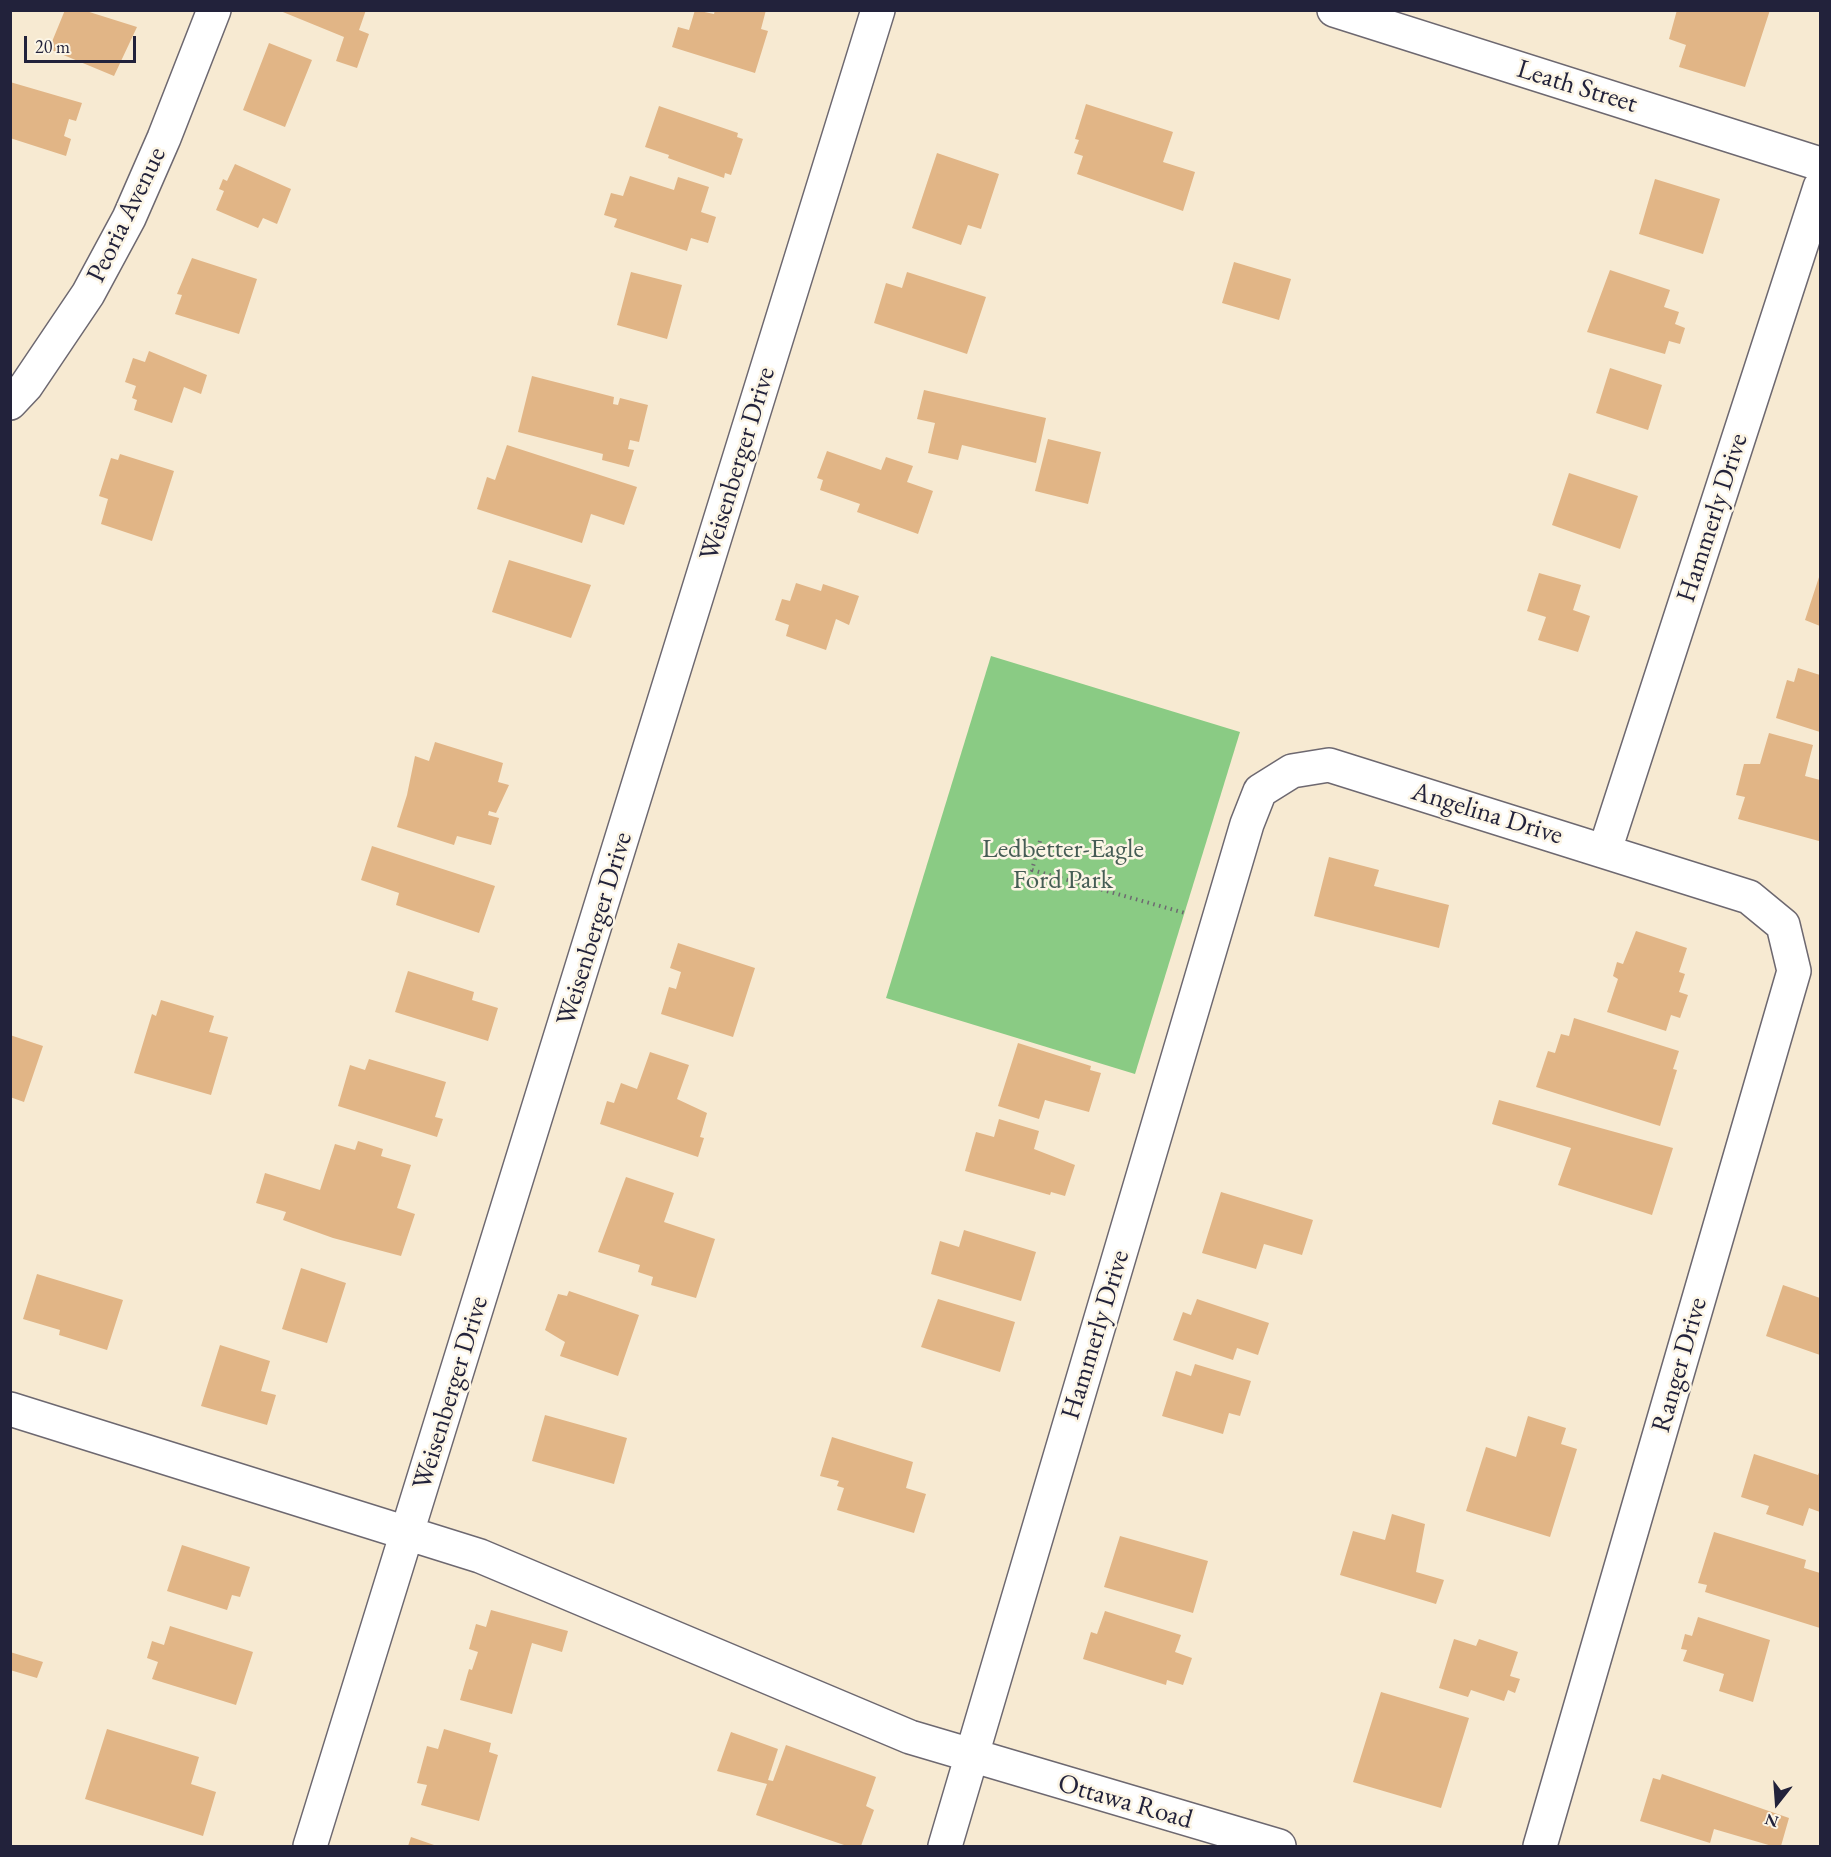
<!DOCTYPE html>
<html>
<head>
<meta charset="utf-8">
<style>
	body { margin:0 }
	#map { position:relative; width:1831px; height:1857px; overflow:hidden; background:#f7ead2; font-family:"EB Garamond",serif }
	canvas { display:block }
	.frame { position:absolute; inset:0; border:12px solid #22223b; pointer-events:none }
	.north { position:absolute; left:1747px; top:1773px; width:60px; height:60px; -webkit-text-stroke:4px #fcf5e5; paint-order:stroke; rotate:197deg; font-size:16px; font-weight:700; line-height:24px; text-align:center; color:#22223b }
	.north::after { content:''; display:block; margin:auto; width:21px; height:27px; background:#22223b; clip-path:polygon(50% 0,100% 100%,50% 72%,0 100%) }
	.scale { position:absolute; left:24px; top:36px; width:112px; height:27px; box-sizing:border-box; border:3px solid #22223b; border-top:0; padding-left:8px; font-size:18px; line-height:21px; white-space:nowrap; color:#22223b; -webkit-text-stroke:4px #fcf5e5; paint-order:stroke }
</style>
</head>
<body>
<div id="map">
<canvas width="1831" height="1857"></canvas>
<div class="frame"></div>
<div class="north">N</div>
<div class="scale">20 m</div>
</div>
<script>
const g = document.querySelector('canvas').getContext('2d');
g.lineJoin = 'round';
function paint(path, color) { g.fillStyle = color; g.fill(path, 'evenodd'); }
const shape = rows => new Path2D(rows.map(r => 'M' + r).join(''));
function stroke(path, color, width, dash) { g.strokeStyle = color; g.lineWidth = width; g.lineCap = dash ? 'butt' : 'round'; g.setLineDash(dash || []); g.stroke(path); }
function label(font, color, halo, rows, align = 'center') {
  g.font = font + ' "EB Garamond",serif'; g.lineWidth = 5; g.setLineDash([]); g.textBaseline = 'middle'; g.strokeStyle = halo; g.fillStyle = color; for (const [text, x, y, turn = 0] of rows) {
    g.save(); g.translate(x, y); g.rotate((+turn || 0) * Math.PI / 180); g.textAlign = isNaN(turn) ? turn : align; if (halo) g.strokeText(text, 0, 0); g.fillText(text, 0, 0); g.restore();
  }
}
paint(shape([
	[991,656,1240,732,1135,1074,886,998]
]), '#8acb84');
paint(shape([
	[65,10,83,10,137,27,114,76,49,49],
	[278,10,366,10,359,30,369,34,357,68,336,61,344,37],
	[695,10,714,14,715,10,766,10,761,29,768,31,755,73,672,47,678,27,689,30],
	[1677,10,1770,10,1745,87,1679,67,1686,45,1669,39],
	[269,43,312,60,285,127,243,110],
	[10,82,82,103,76,121,69,119,64,136,71,139,66,156,10,138],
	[1086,104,1173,132,1163,162,1195,172,1183,211,1077,174,1083,156,1074,153,1079,140,1075,139],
	[659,106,738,133,737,137,743,139,731,175,725,173,724,178,668,158,669,155,645,147],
	[937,153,999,174,981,229,968,225,961,245,912,228],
	[235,164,291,189,277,224,263,218,258,228,216,210,224,191,219,189,223,179,227,181],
	[630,176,674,190,678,177,709,187,701,212,716,217,708,243,691,238,687,251,614,227,617,219,604,215,611,193,623,196],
	[1655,179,1720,199,1703,254,1639,234],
	[192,258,257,279,239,334,175,314,182,295,177,294],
	[1234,262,1291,279,1279,320,1222,303],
	[1610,270,1670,290,1664,307,1679,312,1675,324,1685,328,1680,344,1669,341,1665,354,1587,332],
	[631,272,682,285,667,339,617,325],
	[907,272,986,297,967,354,874,323,886,283,902,288],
	[149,351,207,375,201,394,184,387,172,423,134,410,137,400,132,398,136,386,125,382,133,358,145,362],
	[1610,368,1662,385,1648,430,1596,413],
	[532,376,614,397,613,404,618,405,620,398,648,405,639,442,630,440,628,449,634,450,629,467,602,460,603,454,518,432],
	[924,390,1046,418,1036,463,962,445,958,460,928,453,935,423,917,419],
	[1048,439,1101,452,1088,504,1035,491],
	[507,445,637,487,624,525,591,514,582,543,477,509,487,477,495,480],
	[827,451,881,470,886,457,913,466,907,482,933,491,918,534,857,512,860,504,820,490,823,480,817,478],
	[120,454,174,471,152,541,101,524,108,499,99,496,111,458,118,460],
	[1569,473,1638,496,1620,549,1552,525],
	[509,560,591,585,571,638,492,612],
	[1539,573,1581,585,1573,610,1590,616,1578,652,1538,640,1546,617,1527,611],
	[1820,574,1820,626,1805,620],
	[796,583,821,591,823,584,859,596,849,625,836,619,826,650,786,636,789,625,775,620,782,599,790,601],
	[1798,668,1820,675,1820,732,1776,718,1787,680,1794,682],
	[1769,733,1813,745,1805,776,1820,780,1819,841,1738,819,1745,797,1736,795,1744,764,1760,764],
	[435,742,503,763,498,782,509,785,496,813,489,811,488,815,499,818,491,845,457,836,454,845,397,827,407,795,415,756,429,761],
	[372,846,495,886,479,933,396,905,399,893,361,880],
	[1329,857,1379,870,1374,886,1449,905,1439,948,1314,916],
	[1636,931,1687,948,1679,972,1685,974,1679,992,1688,995,1680,1018,1671,1015,1666,1031,1607,1012,1618,979,1613,976,1617,962,1623,964],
	[678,943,755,968,733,1037,661,1014,669,987,676,989,681,972,670,968],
	[408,971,474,992,472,1000,498,1008,488,1041,395,1012],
	[161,1000,214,1016,209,1032,228,1037,211,1095,134,1073,152,1014,156,1016],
	[1574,1018,1679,1051,1673,1069,1677,1070,1660,1126,1536,1087,1548,1051,1555,1053,1561,1034,1569,1036],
	[10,1035,43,1046,24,1102,10,1097],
	[1018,1043,1091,1066,1090,1070,1101,1073,1089,1112,1045,1100,1039,1119,998,1106],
	[650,1052,689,1065,677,1099,707,1113,700,1137,704,1138,698,1157,600,1124,607,1101,614,1103,621,1083,637,1089],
	[369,1059,446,1082,435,1117,443,1119,437,1137,338,1106,350,1065,365,1070],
	[1499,1100,1673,1148,1652,1215,1558,1185,1571,1148,1492,1124],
	[999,1119,1039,1131,1034,1149,1075,1165,1065,1196,1051,1192,1050,1195,965,1171,976,1132,994,1137],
	[358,1141,383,1149,381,1156,411,1165,397,1208,415,1214,401,1256,333,1238,283,1220,286,1212,256,1203,265,1173,320,1190,335,1144,355,1150],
	[626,1177,674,1193,664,1222,715,1239,696,1298,651,1285,653,1277,638,1272,640,1265,598,1252],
	[1221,1192,1313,1220,1302,1255,1264,1244,1256,1269,1202,1253],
	[964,1230,1036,1252,1021,1301,931,1274,940,1241,959,1247],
	[301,1268,346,1283,327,1343,282,1329],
	[37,1274,123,1300,107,1350,59,1335,60,1330,23,1319],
	[1783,1285,1820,1298,1820,1355,1766,1336],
	[569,1291,639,1315,618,1376,560,1356,565,1342,545,1330,558,1294,567,1296],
	[938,1299,1015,1322,1000,1372,921,1347],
	[1197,1299,1269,1323,1258,1355,1237,1348,1233,1360,1173,1340,1183,1312,1191,1315],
	[220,1345,270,1361,261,1391,276,1395,267,1425,201,1406],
	[1195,1364,1251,1381,1240,1416,1229,1413,1223,1434,1162,1416,1176,1371,1191,1376],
	[545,1415,627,1438,614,1484,532,1461],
	[1528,1416,1566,1428,1561,1444,1577,1449,1550,1537,1466,1511,1486,1447,1516,1457],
	[832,1437,913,1462,906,1488,926,1494,914,1533,837,1510,844,1488,837,1486,839,1481,820,1476],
	[1754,1454,1818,1475,1820,1470,1820,1512,1809,1508,1803,1526,1766,1514,1769,1506,1741,1497],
	[1392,1514,1425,1524,1416,1572,1444,1580,1436,1604,1340,1575,1353,1531,1385,1540],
	[1714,1532,1806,1560,1804,1568,1820,1573,1820,1628,1705,1592,1707,1585,1698,1583],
	[1120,1536,1208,1561,1193,1613,1104,1587],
	[182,1545,250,1567,240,1597,232,1595,227,1610,167,1591],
	[491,1610,568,1631,562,1652,532,1643,512,1714,460,1700,469,1669,472,1670,478,1652,469,1649,476,1624,486,1627],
	[1105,1611,1181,1635,1175,1652,1192,1658,1183,1685,1167,1680,1166,1685,1083,1659,1091,1632,1097,1634],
	[1698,1617,1770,1640,1753,1702,1719,1691,1724,1674,1683,1661,1687,1650,1681,1649,1685,1634,1692,1636],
	[170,1626,253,1652,236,1705,152,1679,158,1662,147,1658,152,1641,164,1645],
	[1454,1639,1476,1646,1479,1639,1518,1652,1510,1676,1520,1679,1515,1693,1508,1690,1504,1701,1471,1690,1468,1697,1439,1688],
	[10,1652,43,1662,37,1678,10,1670],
	[1381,1692,1469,1718,1441,1808,1353,1782],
	[107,1729,199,1757,191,1784,216,1792,203,1836,85,1799],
	[444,1729,491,1743,489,1752,498,1755,479,1821,421,1805,427,1785,417,1783,427,1746,438,1749],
	[731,1732,778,1749,768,1780,773,1781,786,1745,876,1777,866,1806,874,1810,861,1846,847,1846,756,1815,767,1784,717,1771],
	[1662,1774,1789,1818,1781,1846,1772,1846,1714,1829,1710,1843,1640,1821,1653,1778,1660,1780],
	[411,1837,437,1846,408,1846]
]), '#e1b586');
const minor = shape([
	[1334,10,1820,164],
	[10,403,26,386,88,294,129,218,164,138,214,10],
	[1605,850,1820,187],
	[10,1409,480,1556,910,1737,1279,1846],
	[310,1846,878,10],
	[945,1846,1247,824,1260,791,1292,771,1329,765,1749,897,1783,925,1794,971,1540,1846]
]);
stroke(minor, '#6d6870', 36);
stroke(shape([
	[1040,841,1032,870,1185,913]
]), '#6d6870', 4, [1.5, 4.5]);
stroke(minor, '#fff', 33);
label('27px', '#22223b', '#fcf5e5', [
	["Leath Street",1577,87,17],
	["Peoria Avenue",127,215,-64],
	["Weisenberger Drive",738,464,-73],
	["Hammerly Drive",1713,518,-72],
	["Angelina Drive",1487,814,17],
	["Weisenberger Drive",595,929,-73],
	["Hammerly Drive",1096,1335,-73],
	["Ranger Drive",1680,1365,-74],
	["Weisenberger Drive",451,1393,-73],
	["Ottawa Road",1125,1802,16]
]);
label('27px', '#465d55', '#fcf5e5', [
	["Ledbetter-Eagle",1063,850],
	["Ford Park",1063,881]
]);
</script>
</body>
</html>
